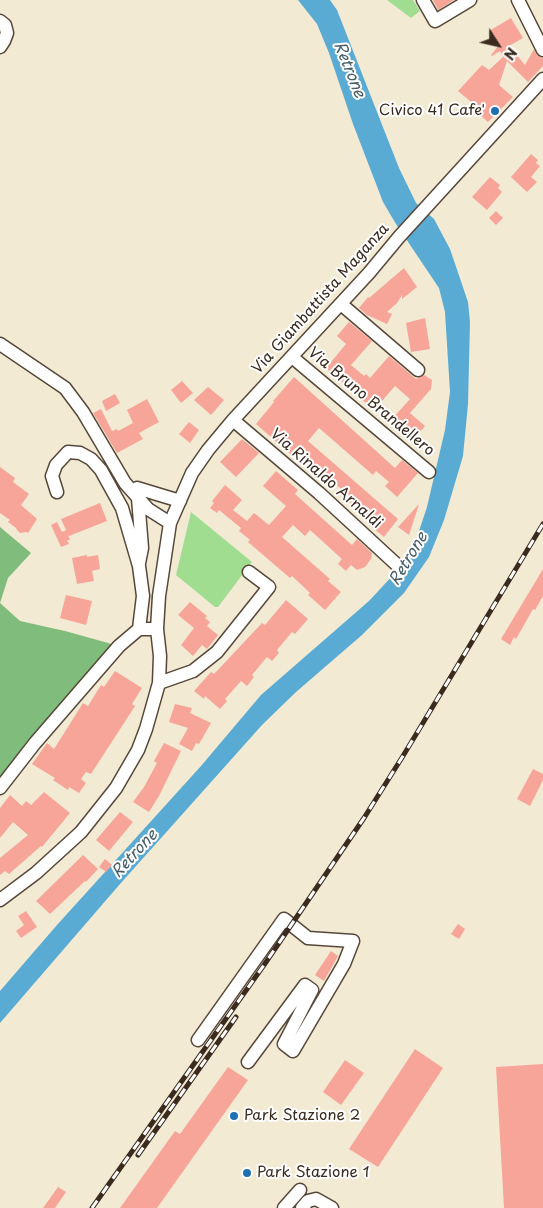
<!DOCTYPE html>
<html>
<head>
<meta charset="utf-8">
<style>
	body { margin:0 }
	#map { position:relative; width:543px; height:1208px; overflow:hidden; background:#f2ead3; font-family:"Playpen Sans",sans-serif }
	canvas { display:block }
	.north { position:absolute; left:473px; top:20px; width:50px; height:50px; -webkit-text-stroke:4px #fff; paint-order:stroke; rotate:125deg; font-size:14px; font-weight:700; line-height:20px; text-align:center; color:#3b2a1e }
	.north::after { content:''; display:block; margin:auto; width:18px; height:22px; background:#3b2a1e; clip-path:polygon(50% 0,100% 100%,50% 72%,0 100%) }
</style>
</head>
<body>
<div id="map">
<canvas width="543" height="1208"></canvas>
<div class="north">N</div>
</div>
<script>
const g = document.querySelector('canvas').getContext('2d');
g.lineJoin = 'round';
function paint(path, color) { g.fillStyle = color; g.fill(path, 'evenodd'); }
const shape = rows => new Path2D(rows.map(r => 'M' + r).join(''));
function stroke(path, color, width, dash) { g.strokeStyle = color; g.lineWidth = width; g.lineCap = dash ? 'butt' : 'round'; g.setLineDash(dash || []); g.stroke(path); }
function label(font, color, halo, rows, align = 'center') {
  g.font = font + ' "Playpen Sans",sans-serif'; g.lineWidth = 4; g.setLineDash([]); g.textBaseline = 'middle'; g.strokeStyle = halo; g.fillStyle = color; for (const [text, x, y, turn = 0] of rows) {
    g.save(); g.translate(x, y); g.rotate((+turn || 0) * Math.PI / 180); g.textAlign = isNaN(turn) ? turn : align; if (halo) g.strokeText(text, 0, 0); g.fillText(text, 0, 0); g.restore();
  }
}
paint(shape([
	[387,0,413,0,420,11,411,18],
	[191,512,252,562,218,607,215,607,176,575]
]), '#a0dd91');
paint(shape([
	[0,527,31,553,8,578,0,603],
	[0,603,20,621,65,631,119,646,0,788]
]), '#80bc7b');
paint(shape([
	[298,0,330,0,337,10,399,168,416,203,434,219,450,249,468,302,470,322,468,404,463,456,444,520,429,557,404,593,362,635,296,692,262,725,120,884,0,1023,0,991,57,925,201,766,261,695,369,601,395,573,414,546,427,507,445,430,450,392,445,312,439,288,396,224,383,202,353,124,329,53,317,24]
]), '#59abd4');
paint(shape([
	[433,0,454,0,438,10],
	[511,18,523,38,509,46,525,65,534,49,538,56,543,58,543,66,528,82,507,61,499,85,513,97,488,122,473,109,476,106,458,91,482,65,489,70,503,57,500,51,492,56,491,55,500,44,497,45,489,31],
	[531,154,538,160,536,163,540,166,531,177,537,182,527,192,511,177],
	[490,177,500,185,498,188,502,192,487,210,472,197],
	[496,211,503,218,496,225,489,218],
	[404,268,417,287,402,299,402,295,397,303,387,312,392,314,387,324,367,315,359,308,368,297,369,298],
	[425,318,430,349,411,352,406,323],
	[349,322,372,341,351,365,364,376,366,374,370,378,389,356,416,379,424,375,432,380,431,389,410,413,425,426,413,440,391,420,410,399,395,386,374,410,326,368,346,344,337,336],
	[294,377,395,468,402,460,418,473,397,497,385,486,389,482,376,471,373,475,319,428,308,441,398,519,384,537,369,525,372,522,349,502,352,498,298,453,295,458,256,424,274,402,273,401],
	[182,381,193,393,181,403,171,390],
	[208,387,224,400,211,415,194,400],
	[115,394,120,403,106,411,102,401],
	[147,399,159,422,139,433,143,439,117,453,93,413,101,409,112,431,117,429,118,431,133,423,127,410],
	[189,422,199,430,190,443,179,434],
	[242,439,259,453,236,477,220,462],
	[0,467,15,478,13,482,29,494,21,505,37,519,28,533,26,532,20,533,17,530,16,528,8,522,10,520,0,513],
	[276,471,298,490,295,494,352,545,357,539,372,553,371,559,365,567,357,570,351,565,346,571,338,564,342,559,310,530,305,536,293,525,282,537,330,579,328,581,341,592,325,610,308,595,310,593,292,576,290,578,248,542,250,540,239,531,241,528,219,510,217,513,210,508,214,503,212,501,225,485,242,500,233,510,247,521,254,513,269,525,286,506,263,486],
	[100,503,107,521,69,536,68,535,70,540,67,540,69,544,61,547,51,525,57,522,62,532,66,530,61,519],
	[419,504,409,535,398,527],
	[87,555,87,557,98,555,100,569,92,571,94,581,77,584,72,558],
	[543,569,543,596,535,610,533,609,516,639,514,637,510,645,501,639],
	[66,595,92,601,86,625,60,618],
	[286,600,308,619,295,634,292,632,277,650,279,653,272,661,267,657,252,675,254,677,247,686,241,681,225,699,227,701,220,709,205,696,204,699,194,691,211,672,214,674,262,623,265,625],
	[190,602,207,616,205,618,210,622,207,626,218,635,207,649,202,645,193,656,181,645,194,628,178,615],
	[115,671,142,688,132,704,135,706,91,774,86,772,81,779,86,783,79,793,69,787,68,790,53,780,55,778,32,764,47,743,54,749,83,703,88,706,101,685,104,687],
	[175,704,192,708,190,713,211,723,199,744,196,743,192,751,179,744,188,728,169,722],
	[164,743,181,751,159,796,149,812,133,802,144,787,157,763,154,761],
	[533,769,543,774,543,780,530,806,517,799],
	[44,792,70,813,42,847,41,846,9,874,5,871,0,875,0,858,28,835,13,822,0,838,0,808,10,795,22,806,26,801,31,805],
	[120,812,133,822,109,851,96,840],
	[83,855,98,869,86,882,85,881,50,914,36,901],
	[105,859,112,865,106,872,99,867],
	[26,911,37,927,21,938,16,931,24,925,18,916],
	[458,924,465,929,459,939,451,934],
	[331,951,338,956,324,981,315,975],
	[415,1049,443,1068,378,1167,349,1149],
	[345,1060,364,1073,341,1105,323,1092],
	[543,1064,543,1208,504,1208,496,1067],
	[228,1067,248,1080,157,1208,120,1208,175,1131,180,1134],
	[58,1187,66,1192,55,1208,43,1208]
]), '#f8a599');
const minor = shape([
	[423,0,435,21,470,0],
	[518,0,543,50],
	[0,21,5,25,7,33,4,41,0,47],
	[341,304,418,370],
	[0,344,65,388,83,412,125,483,148,509,170,523],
	[292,357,429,472],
	[233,420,319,493,396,564],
	[137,488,180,501],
	[57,492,52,476,56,465,68,452,80,453,91,459,101,470,122,508,139,566,143,596,139,629,157,629],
	[139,563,142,548,138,498,143,490],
	[159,683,193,671,217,652,269,587,249,572],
	[0,788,35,743,119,646,139,629],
	[0,900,36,873,81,832,116,788,138,750,146,729,159,683,160,656,157,629,159,596,170,523,192,473,208,450,233,420,369,273,399,237,543,79],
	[198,1040,284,919,308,938,353,941,344,964,293,1051,284,1044,312,990,305,985,248,1062],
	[284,1208,300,1190],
	[302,1208,308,1201,316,1199,332,1208]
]);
stroke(minor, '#564739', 15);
stroke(minor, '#fff', 12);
const rail = shape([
	[138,1155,236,1017],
	[92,1208,264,965,364,818,403,756,543,524]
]);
stroke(rail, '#3b2a1e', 5);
stroke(rail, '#fff', 3, [9]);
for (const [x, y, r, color] of [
	[495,111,5,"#1f6fb2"],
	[234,1116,5,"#1f6fb2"],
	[247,1173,5,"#1f6fb2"]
]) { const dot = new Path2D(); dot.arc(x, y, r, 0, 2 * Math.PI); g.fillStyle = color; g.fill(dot); stroke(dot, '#fff', 2); }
label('15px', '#3b2a1e', '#fff', [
	["Civico 41 Cafe'",485,111,"right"],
	["Park Stazione 2",244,1116],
	["Park Stazione 1",257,1173]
], 'left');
label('15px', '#3b2a1e', '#fff', [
	["Via Giambattista Maganza",321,299,-48],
	["Via Bruno Brandellero",371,402,40],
	["Via Rinaldo Arnaldi",326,479,41]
]);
label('italic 16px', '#475e67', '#fff', [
	["Retrone",349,70,68],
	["Retrone",409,559,-59],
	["Retrone",135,854,-47]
]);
</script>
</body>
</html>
